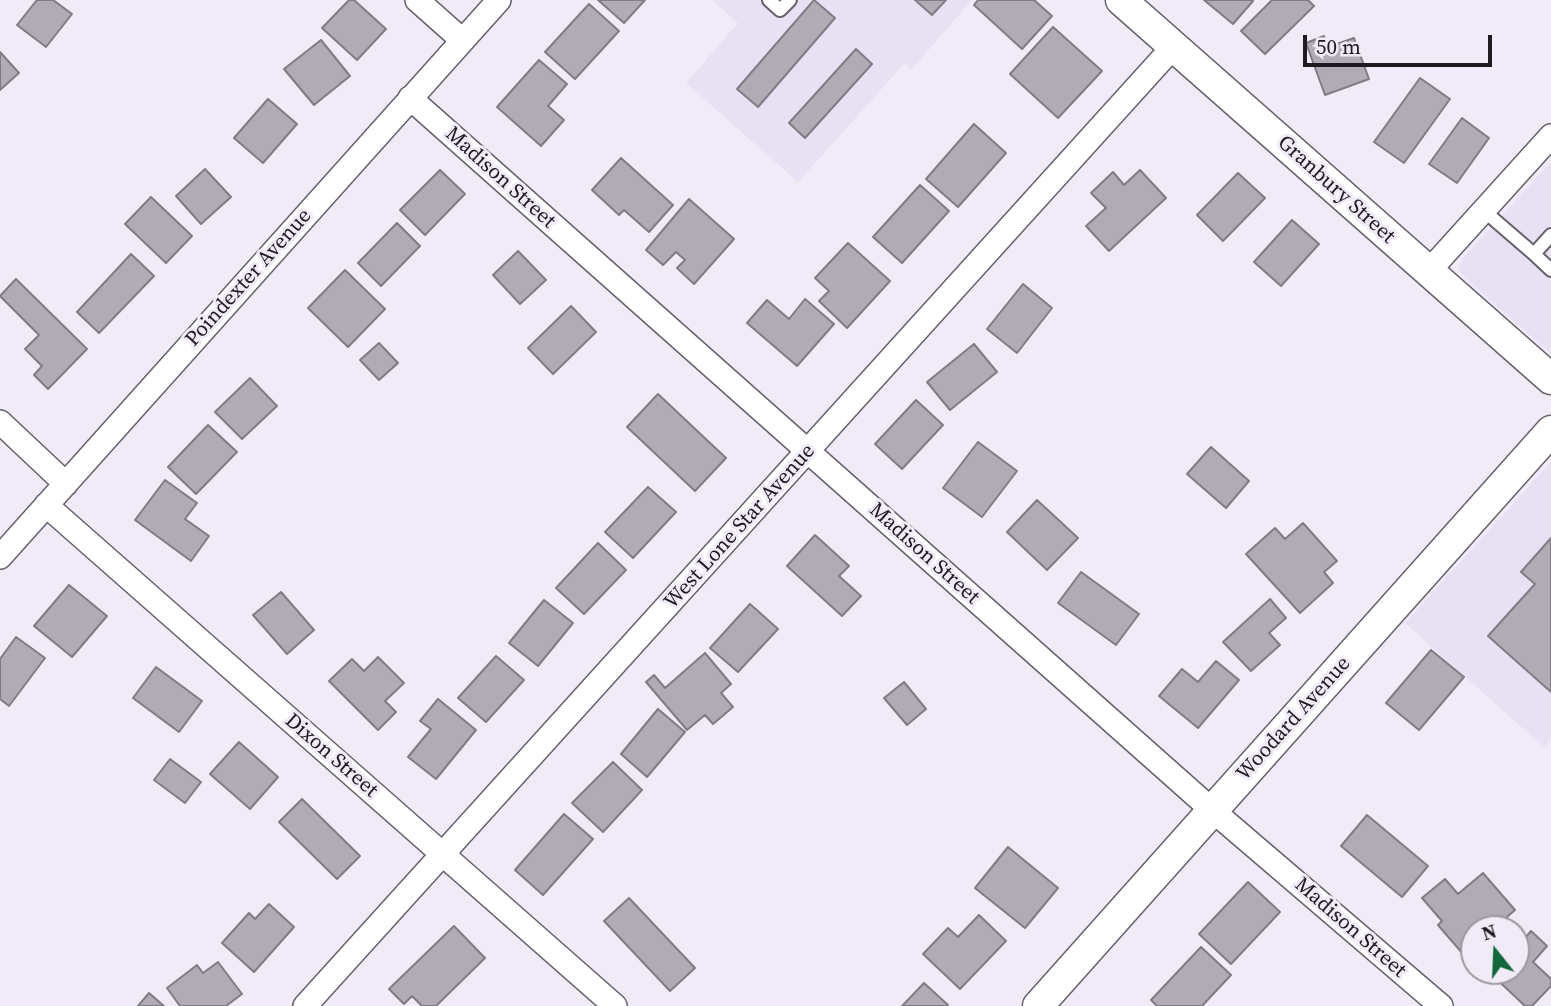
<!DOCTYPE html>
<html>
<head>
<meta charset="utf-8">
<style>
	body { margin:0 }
	#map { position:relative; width:1551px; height:1006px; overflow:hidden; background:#f0ebf7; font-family:"Source Serif 4",serif }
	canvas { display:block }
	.north { position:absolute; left:1460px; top:915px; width:70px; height:70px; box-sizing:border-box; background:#f0ebf7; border:2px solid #9c98a1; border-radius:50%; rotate:342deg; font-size:19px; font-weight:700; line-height:28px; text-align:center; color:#1d1b1f }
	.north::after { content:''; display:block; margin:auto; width:24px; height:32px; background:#12683a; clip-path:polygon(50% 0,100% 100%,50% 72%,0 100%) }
	.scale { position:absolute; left:1303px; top:35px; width:189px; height:32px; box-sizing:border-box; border:4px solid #1d1b1f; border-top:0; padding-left:9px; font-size:21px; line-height:24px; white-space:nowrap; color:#1d1b1f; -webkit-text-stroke:5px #f0ebf7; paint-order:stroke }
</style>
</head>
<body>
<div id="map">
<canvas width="1551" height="1006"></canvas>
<div class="north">N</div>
<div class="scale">50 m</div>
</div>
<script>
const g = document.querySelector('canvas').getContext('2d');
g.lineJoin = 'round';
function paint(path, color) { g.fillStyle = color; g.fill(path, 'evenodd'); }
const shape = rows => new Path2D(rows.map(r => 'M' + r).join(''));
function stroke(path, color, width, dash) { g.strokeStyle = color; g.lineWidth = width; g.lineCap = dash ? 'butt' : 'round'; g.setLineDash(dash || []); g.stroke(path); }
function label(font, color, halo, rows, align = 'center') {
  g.font = font + ' "Source Serif 4",serif'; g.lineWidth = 6; g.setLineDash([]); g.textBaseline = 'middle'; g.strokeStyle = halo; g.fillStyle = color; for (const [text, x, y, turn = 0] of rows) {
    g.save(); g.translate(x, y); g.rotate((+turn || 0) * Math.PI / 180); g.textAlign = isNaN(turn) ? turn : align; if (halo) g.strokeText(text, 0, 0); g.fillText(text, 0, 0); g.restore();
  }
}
paint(shape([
	[712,0,972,0,911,70,904,64,798,182,686,83,738,23],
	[1551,162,1551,354,1462,275,1458,267,1463,258],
	[1551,462,1551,739,1544,747,1405,623]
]), '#e8e0f3');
const building = shape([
	[37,0,53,0,72,14,46,47,17,25,37,0],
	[349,0,354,0,386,29,357,60,322,28,349,0],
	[598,0,645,0,624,23,598,0],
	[814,0,835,18,758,107,737,89,814,0],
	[915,0,946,0,932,15,915,0],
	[978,0,1034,0,1052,16,1022,49,974,5,978,0],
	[1204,0,1251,0,1253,1,1233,24,1204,0],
	[1272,0,1308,0,1314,6,1265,54,1241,31,1272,0],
	[589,4,619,31,575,79,545,52,589,4],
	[1053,27,1102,71,1058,118,1010,74,1053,27],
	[1324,36,1328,47,1354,38,1369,79,1325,95,1306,43,1324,36],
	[321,40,350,76,314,105,284,69,321,40],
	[856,49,872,64,805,138,789,123,856,49],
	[0,52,19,73,0,90,0,52],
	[539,60,567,84,548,106,564,120,541,146,497,107,539,60],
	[1420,78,1450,99,1404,163,1374,142,1420,78],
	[268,99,297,124,263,163,234,138,268,99],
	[1462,118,1489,138,1457,183,1429,164,1462,118],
	[974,124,1006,153,958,207,926,179,974,124],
	[621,158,673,205,649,232,624,210,619,215,592,190,621,158],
	[205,169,231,197,201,224,176,196,205,169],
	[440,170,465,194,425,235,400,210,440,170],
	[1140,170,1166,198,1109,251,1086,226,1106,208,1091,193,1113,172,1124,185,1140,170],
	[1238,173,1265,198,1223,241,1197,215,1238,173],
	[920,185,949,211,902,263,873,237,920,185],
	[151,197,192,236,166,263,125,224,151,197],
	[689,199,734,239,694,284,677,268,685,260,676,252,663,265,646,250,689,199],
	[1292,220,1319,244,1281,286,1254,262,1292,220],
	[397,223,420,246,381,286,358,263,397,223],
	[848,243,890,281,847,328,819,301,829,291,815,278,848,243],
	[518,251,546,280,520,304,493,275,518,251],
	[131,254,154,276,99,333,77,312,131,254],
	[345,270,385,309,348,347,308,308,345,270],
	[16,279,87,349,48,389,34,375,42,366,25,349,39,335,0,296,16,279],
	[1023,284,1052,308,1017,353,987,329,1023,284],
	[805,299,834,324,797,366,747,323,767,300,789,319,805,299],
	[571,306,596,332,553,374,528,348,571,306],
	[379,343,398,363,379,380,360,360,379,343],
	[974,344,997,372,950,410,927,382,974,344],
	[250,378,277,406,242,439,215,412,250,378],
	[658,394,726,458,695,491,627,427,658,394],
	[916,400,943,425,902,469,875,444,916,400],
	[208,425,237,452,196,494,168,467,208,425],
	[978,442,1017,471,982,517,943,488,978,442],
	[1211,447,1249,481,1226,508,1187,474,1211,447],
	[165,480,197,503,185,519,209,536,191,561,135,520,165,480],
	[648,487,676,512,633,558,605,532,648,487],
	[1037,500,1078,538,1047,570,1007,532,1037,500],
	[1303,523,1337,561,1324,572,1333,583,1300,613,1246,554,1275,528,1285,539,1303,523],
	[815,535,849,566,839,576,861,596,842,616,787,566,815,535],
	[1551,538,1551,692,1488,636,1535,584,1521,572,1551,538],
	[598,543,626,570,584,614,556,588,598,543],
	[1081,572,1139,614,1116,645,1058,603,1081,572],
	[69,585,107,616,72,657,34,626,69,585],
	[281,592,314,630,287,654,253,615,281,592],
	[1270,599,1286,618,1269,633,1280,645,1251,671,1223,642,1270,599],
	[544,600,573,623,538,666,509,643,544,600],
	[750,604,778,629,738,672,710,648,750,604],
	[16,637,45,658,9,706,0,699,0,659,16,637],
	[1431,650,1464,677,1419,730,1386,703,1431,650],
	[705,653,731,684,721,693,733,707,713,724,705,715,687,730,646,682,654,675,665,688,705,653],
	[496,656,524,680,486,722,458,698,496,656],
	[378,657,404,683,385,701,396,712,378,730,329,681,352,659,364,671,378,657],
	[1216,661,1239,680,1198,728,1159,696,1182,669,1198,682,1216,661],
	[156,667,202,701,179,732,133,698,156,667],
	[904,682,926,709,907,725,884,698,904,682],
	[438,699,476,730,436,779,408,757,431,729,420,721,438,699],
	[658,709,685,732,647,777,621,754,658,709],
	[239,742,278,777,250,809,210,774,239,742],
	[170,759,201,782,185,803,154,780,170,759],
	[613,762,642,790,603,832,572,803,613,762],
	[302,799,360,856,337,879,279,822,302,799],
	[564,814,593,839,543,895,515,870,564,814],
	[1367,815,1428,866,1402,897,1341,846,1367,815],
	[1008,847,1058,888,1025,928,975,888,1008,847],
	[1483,873,1515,910,1493,929,1474,929,1474,945,1463,954,1438,925,1442,921,1422,898,1445,879,1458,894,1483,873],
	[1248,882,1280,912,1231,964,1199,934,1248,882],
	[629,898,695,968,670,991,604,921,629,898],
	[269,904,294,927,254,972,222,943,249,913,255,919,269,904],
	[979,915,1006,941,960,989,923,954,948,928,958,937,979,915],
	[454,926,485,958,436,1006,422,1006,412,996,404,1004,389,989,454,926],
	[1531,931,1547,946,1533,962,1551,979,1551,986,1532,1006,1525,1006,1488,971,1516,971,1516,942,1519,945,1531,931],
	[1201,947,1231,975,1202,1006,1157,1006,1151,1000,1201,947],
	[218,962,242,994,226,1006,180,1006,167,988,197,965,203,973,218,962],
	[924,983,948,1005,947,1006,902,1006,924,983],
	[149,993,164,1006,138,1006,149,993]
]);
paint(building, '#b0acb6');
stroke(building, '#807c86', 2);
const service = shape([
	[769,0,780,10,790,0],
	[1483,210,1534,254,1551,235],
	[1534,254,1551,270]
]);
const minor = shape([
	[417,0,462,40],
	[410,98,1212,810,1441,1006],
	[1428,272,1551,136],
	[0,422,66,484],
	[46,505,615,1006],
	[0,557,499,0],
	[305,1006,1174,46]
]);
const tertiary = shape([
	[1121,0,1551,379],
	[1038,1006,1551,431]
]);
stroke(service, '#65616a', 16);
stroke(minor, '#65616a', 26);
stroke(tertiary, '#65616a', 33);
stroke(service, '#fff', 12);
stroke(minor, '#fff', 23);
stroke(tertiary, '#fff', 30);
label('21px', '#1d1b1f', '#f0ebf7', [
	["Madison Street",500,178,42],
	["Granbury Street",1336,190,42],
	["Poindexter Avenue",249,278,-48],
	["West Lone Star Avenue",740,527,-48],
	["Madison Street",924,554,42],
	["Woodard Avenue",1294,719,-48],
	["Dixon Street",331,756,41],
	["Madison Street",1350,928,41]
]);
</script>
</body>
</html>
